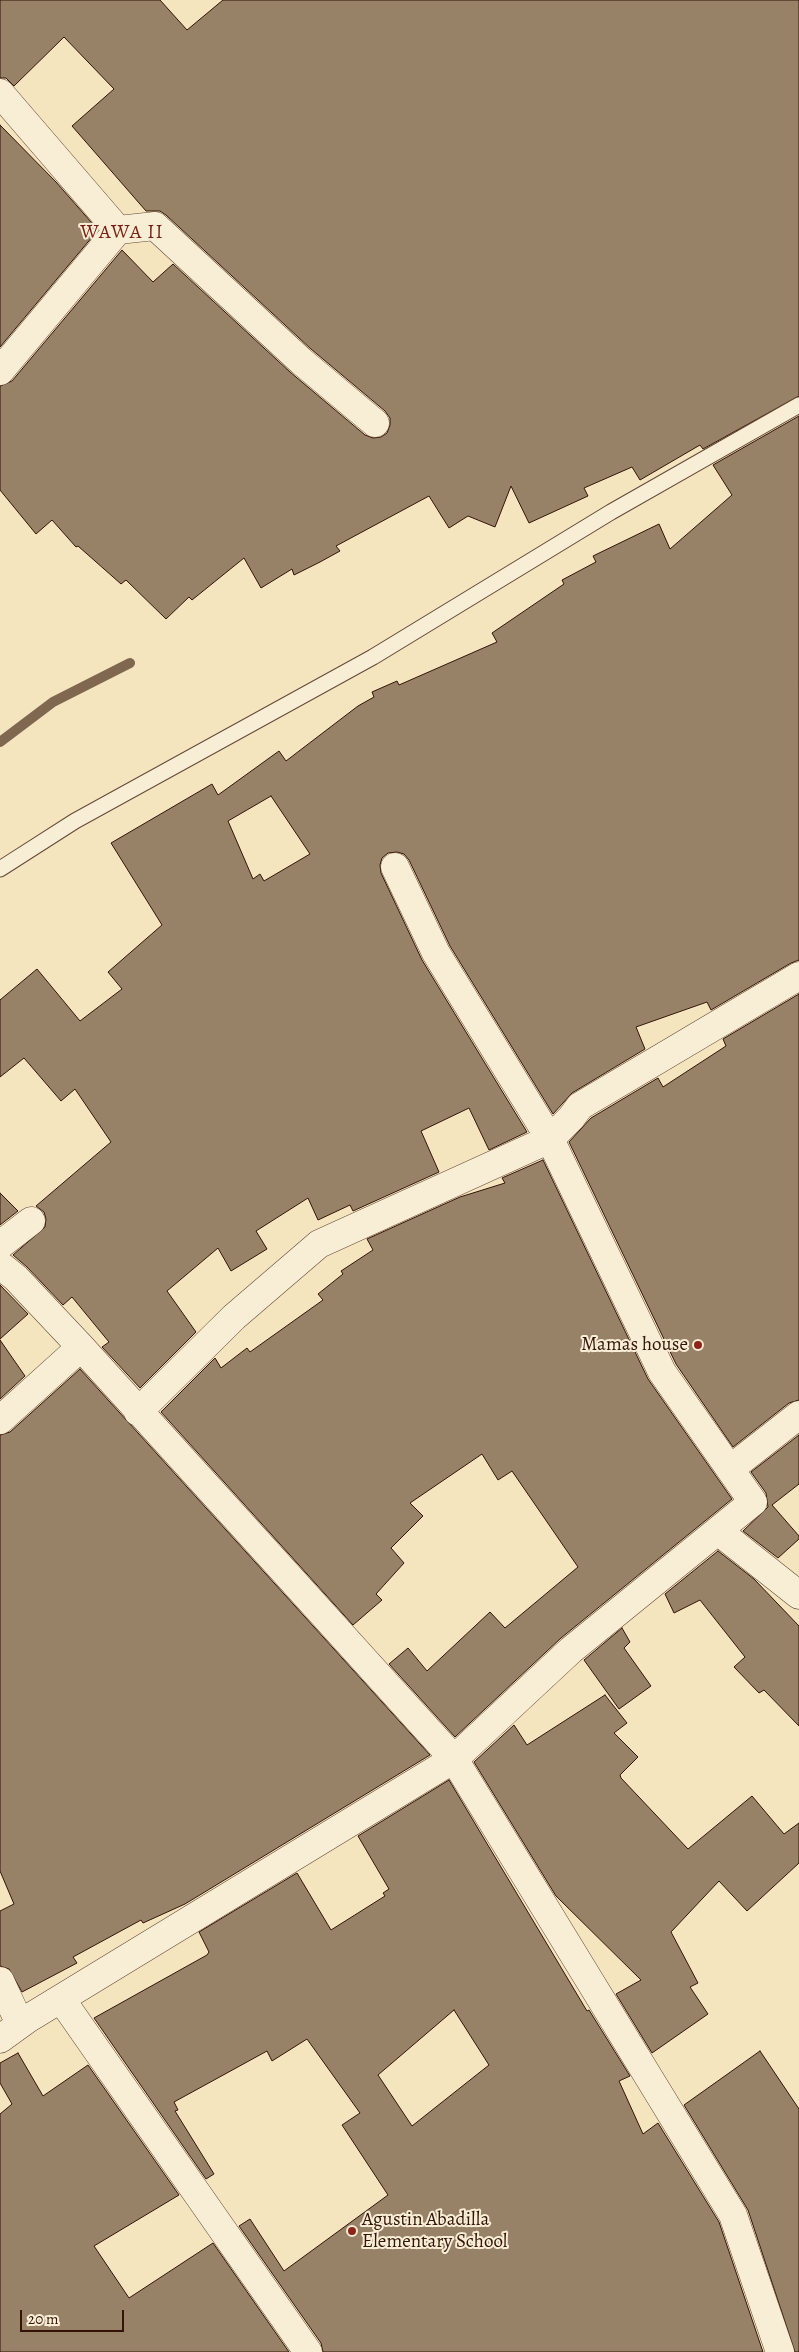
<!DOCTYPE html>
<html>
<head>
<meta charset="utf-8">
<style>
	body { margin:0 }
	#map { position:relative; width:799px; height:2352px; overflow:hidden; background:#f4e5bf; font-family:Alegreya,serif }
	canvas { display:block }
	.scale { position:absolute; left:20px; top:2310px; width:104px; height:22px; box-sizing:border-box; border:2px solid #331407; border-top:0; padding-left:6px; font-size:15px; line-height:18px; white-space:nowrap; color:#331407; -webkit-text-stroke:4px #f8eed5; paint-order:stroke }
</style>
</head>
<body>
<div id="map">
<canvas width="799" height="2352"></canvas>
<div class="scale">20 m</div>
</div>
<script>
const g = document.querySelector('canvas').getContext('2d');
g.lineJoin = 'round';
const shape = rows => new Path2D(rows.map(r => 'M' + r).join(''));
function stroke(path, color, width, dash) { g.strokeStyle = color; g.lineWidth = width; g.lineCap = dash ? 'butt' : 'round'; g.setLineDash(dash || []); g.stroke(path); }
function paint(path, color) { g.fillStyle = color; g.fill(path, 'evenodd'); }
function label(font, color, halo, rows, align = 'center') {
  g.font = font + ' Alegreya,serif'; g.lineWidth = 4; g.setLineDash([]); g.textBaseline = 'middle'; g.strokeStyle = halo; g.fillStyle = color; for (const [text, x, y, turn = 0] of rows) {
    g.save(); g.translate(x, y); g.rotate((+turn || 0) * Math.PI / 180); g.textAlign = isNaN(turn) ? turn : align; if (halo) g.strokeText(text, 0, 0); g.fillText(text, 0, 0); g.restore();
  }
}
stroke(shape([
	[0,742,53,702,130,663]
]), '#7f6750', 10);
const building = shape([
	[0,0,160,0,187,30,223,0,799,0,799,396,703,449,700,445,640,480,632,467,584,488,588,496,529,523,511,486,495,527,468,516,449,528,429,496,336,546,340,551,320,562,294,575,292,569,261,588,244,558,192,600,189,597,166,619,126,580,121,584,78,546,76,547,52,520,36,534,0,490,0,386,12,381,122,250,153,282,173,264,290,372,365,435,373,438,381,437,387,433,390,425,390,418,385,411,311,349,166,215,160,211,146,211,72,126,114,89,64,37,14,86,6,78,0,78,0,0],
	[0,125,56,182,98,230,0,347,0,125],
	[799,416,799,960,791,963,711,1010,707,1002,636,1027,645,1049,572,1093,553,1114,450,946,409,860,404,854,397,852,388,853,382,858,380,865,381,873,422,960,527,1132,489,1150,469,1108,421,1131,439,1172,353,1211,350,1205,318,1220,308,1198,256,1231,267,1249,231,1271,218,1248,167,1291,196,1332,140,1388,102,1347,109,1342,72,1297,63,1305,27,1267,13,1255,45,1227,46,1219,44,1212,36,1206,111,1142,75,1089,61,1101,24,1058,0,1077,0,1000,37,969,80,1021,122,989,108,972,162,925,111,843,212,784,218,795,279,751,286,761,358,706,374,697,372,692,397,681,399,685,497,642,492,633,564,584,562,580,596,562,593,556,659,524,670,549,732,495,713,465,799,416],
	[271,796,310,854,264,881,260,874,253,879,228,821,271,796],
	[799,994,799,1400,789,1403,733,1447,676,1364,569,1142,591,1118,658,1078,663,1087,726,1046,723,1039,799,994],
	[543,1160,648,1379,732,1499,561,1638,455,1737,389,1664,408,1648,427,1671,490,1612,505,1628,578,1567,512,1471,498,1480,482,1454,410,1503,423,1516,391,1548,404,1563,376,1594,382,1600,353,1625,161,1412,215,1358,221,1368,247,1348,250,1352,323,1300,318,1294,343,1274,341,1271,373,1250,367,1239,460,1197,505,1183,502,1178,543,1160],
	[0,1193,18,1211,0,1225,0,1193],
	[0,1285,28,1314,0,1339,0,1285],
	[0,1340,25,1376,0,1399,0,1340],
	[80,1369,430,1755,185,1904,143,1923,141,1920,73,1957,77,1963,22,1992,9,1969,0,1966,0,1911,14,1904,0,1871,0,1435,10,1432,80,1369],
	[799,1435,799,1484,772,1505,799,1536,799,1539,778,1558,743,1531,768,1507,766,1493,751,1472,799,1435],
	[718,1551,754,1579,799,1626,799,1726,764,1690,759,1693,734,1667,745,1657,700,1600,674,1613,665,1594,718,1551],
	[622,1628,630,1642,624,1648,651,1686,619,1709,584,1660,622,1628],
	[605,1695,627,1723,614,1733,638,1757,620,1775,621,1778,688,1849,752,1796,784,1834,799,1823,799,1863,747,1911,719,1881,671,1932,698,1983,690,1987,708,2014,652,2053,616,1994,641,1980,556,1896,474,1762,514,1725,527,1745,605,1695],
	[449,1780,587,2011,589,2010,630,2076,619,2081,643,2134,658,2123,719,2222,763,2352,323,2352,321,2343,239,2226,250,2219,284,2271,388,2195,342,2125,360,2113,307,2039,272,2061,267,2051,174,2102,178,2110,175,2111,214,2174,206,2179,94,2018,207,1955,209,1952,199,1932,297,1873,331,1930,385,1896,383,1893,389,1889,358,1836,449,1780],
	[454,2010,489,2065,412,2126,378,2075,454,2010],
	[760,2051,799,2109,799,2352,795,2352,748,2210,684,2105,760,2051],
	[18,2053,43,2096,88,2065,179,2195,94,2246,129,2298,213,2243,289,2352,0,2352,0,2114,12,2104,0,2083,0,2063,18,2053]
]);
paint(building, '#978167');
stroke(building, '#331407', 1);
const lane = shape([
	[0,869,75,821,373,657,611,512,799,405]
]);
const street = shape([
	[0,93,118,230,0,371],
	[118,230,155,226,301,361,375,423],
	[0,1245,31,1221],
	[0,1265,16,1278,81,1347,454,1759,733,2215,780,2352],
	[138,1412,234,1317,319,1244,550,1139,571,1118,580,1106,799,976],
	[0,1420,81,1347],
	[730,1469,799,1415],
	[718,1531,799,1595],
	[0,1981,20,2024],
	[61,1999,308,2352],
	[0,2039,29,2018,454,1759,571,1650,753,1502,662,1372,550,1139,436,953,395,867]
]);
stroke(lane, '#634835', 17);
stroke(street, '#634835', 29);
stroke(lane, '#f8eed5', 15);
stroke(street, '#f8eed5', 28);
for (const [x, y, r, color] of [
	[698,1345,5,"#8f2418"],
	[352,2231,5,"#8f2418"]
]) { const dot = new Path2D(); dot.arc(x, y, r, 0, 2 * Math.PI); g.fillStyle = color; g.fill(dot); stroke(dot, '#f8eed5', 2); }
label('19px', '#331407', '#f8eed5', [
	["Mamas house",688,1345],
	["Agustin Abadilla",362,2220,"left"],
	["Elementary School",362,2242,"left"]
], 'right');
g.letterSpacing = '1px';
label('20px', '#7a1f14', '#f8eed5', [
	["WAWA II",122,233]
]);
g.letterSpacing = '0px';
</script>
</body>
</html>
